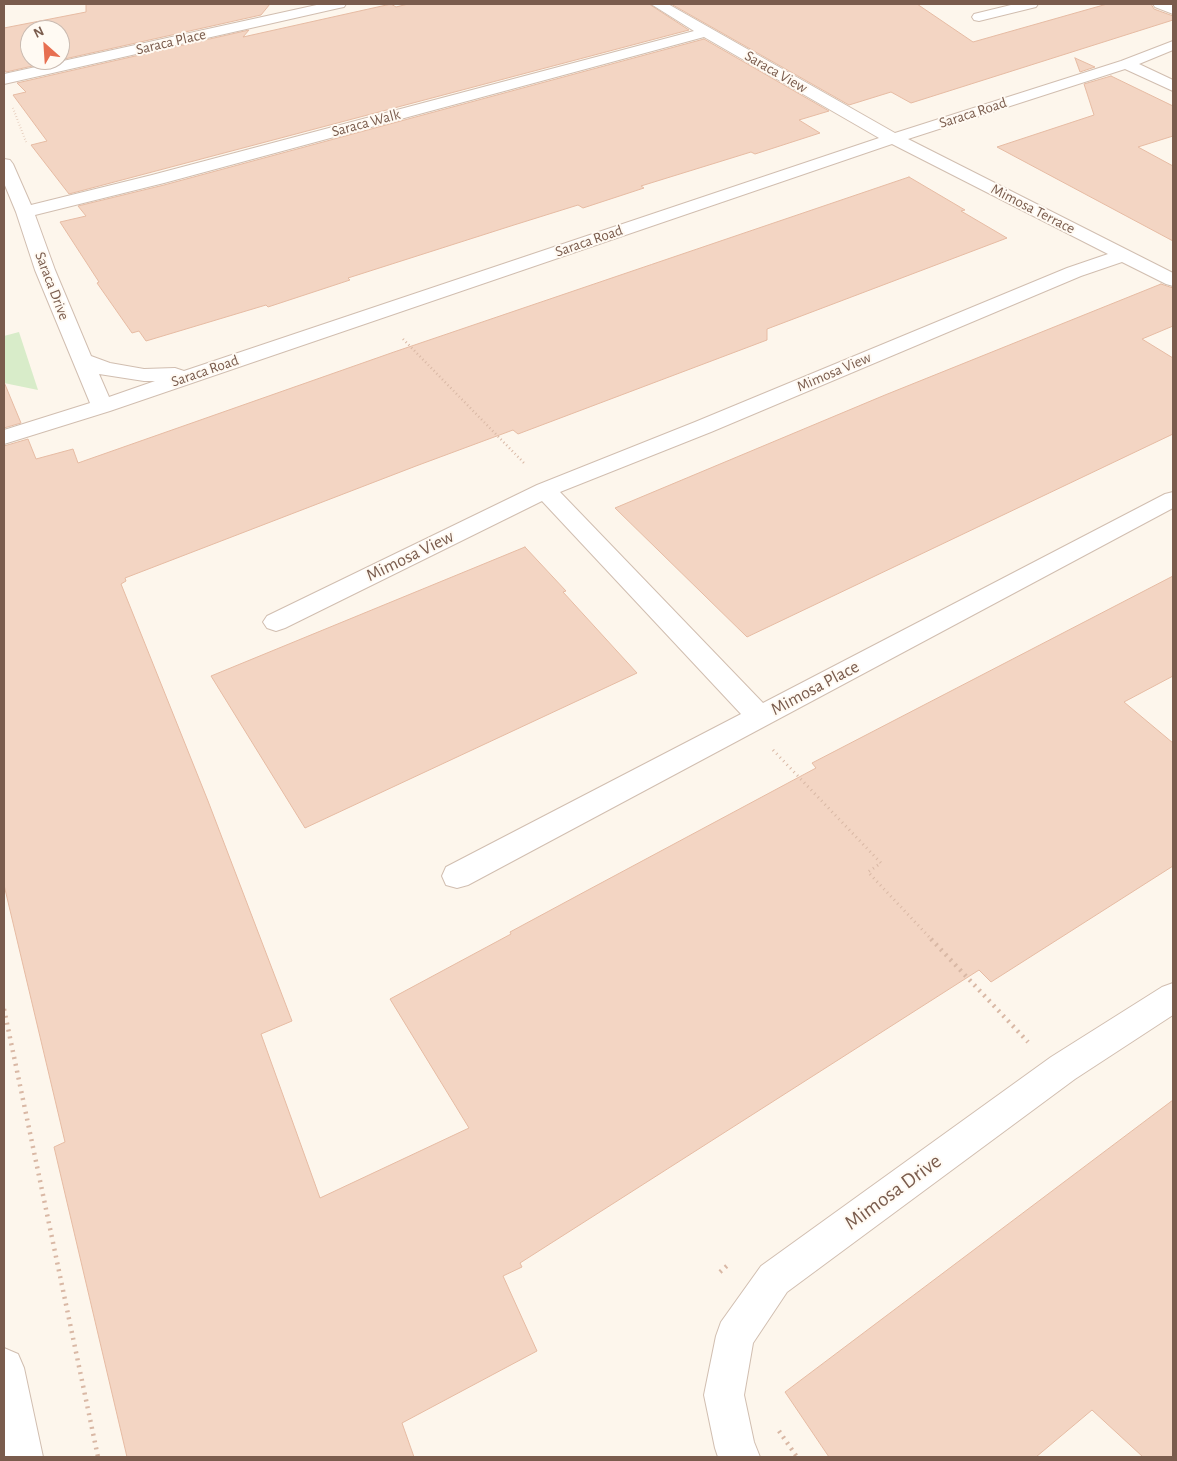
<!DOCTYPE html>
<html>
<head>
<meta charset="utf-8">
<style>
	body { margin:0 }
	#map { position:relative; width:1177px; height:1461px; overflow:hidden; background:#fdf6ec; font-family:"Alegreya Sans",sans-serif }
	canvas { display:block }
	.frame { position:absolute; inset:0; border:5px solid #7a5c4d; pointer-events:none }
	.north { position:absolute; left:20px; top:20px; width:50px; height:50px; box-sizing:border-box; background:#fffaf3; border:1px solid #cabbb1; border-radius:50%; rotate:334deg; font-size:14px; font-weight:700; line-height:20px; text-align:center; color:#7a5c4d }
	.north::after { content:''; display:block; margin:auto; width:18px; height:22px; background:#e76f51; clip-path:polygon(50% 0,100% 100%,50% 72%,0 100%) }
</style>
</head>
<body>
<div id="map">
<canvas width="1177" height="1461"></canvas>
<div class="frame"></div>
<div class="north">N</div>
</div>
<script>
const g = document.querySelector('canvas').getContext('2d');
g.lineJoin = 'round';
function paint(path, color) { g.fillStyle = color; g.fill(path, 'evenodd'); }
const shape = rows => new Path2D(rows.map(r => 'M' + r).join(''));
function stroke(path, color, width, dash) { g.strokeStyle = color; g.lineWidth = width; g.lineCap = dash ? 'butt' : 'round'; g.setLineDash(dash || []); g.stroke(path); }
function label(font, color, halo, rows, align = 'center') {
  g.font = font + ' "Alegreya Sans",sans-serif'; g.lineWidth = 4; g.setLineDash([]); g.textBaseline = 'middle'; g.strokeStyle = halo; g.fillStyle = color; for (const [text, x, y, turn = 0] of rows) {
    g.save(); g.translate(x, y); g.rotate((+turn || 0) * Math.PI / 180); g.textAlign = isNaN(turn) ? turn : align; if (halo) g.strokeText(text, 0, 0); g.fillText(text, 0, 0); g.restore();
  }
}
paint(shape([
	[19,332,38,390,4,383,4,336]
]), '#d8ecc9');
const building = shape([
	[86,4,270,4,261,15,60,60,60,30,30,30,30,60,59,60,6,72,4,69,4,28,86,12,86,4],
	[391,4,396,7,408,4,649,4,689,30,69,194,31,145,47,141,13,95,26,92,17,83,249,30,243,37,391,4],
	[671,4,917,4,973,42,1107,4,1151,4,1154,9,1173,16,1173,20,911,103,891,92,849,105,671,4],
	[704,39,829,111,799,120,820,133,755,154,751,152,641,186,644,188,583,208,578,205,514,225,348,278,350,280,268,307,266,305,146,341,139,331,132,333,97,283,99,282,60,222,86,216,78,206,164,185,704,39],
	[1075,58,1095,67,1080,72,1075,58],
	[1111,76,1173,106,1173,136,1138,147,1173,166,1173,241,997,147,1094,115,1084,84,1111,76],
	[909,177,965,210,961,211,1007,238,767,329,767,340,518,434,513,430,416,466,125,578,126,581,121,584,208,801,292,1021,261,1034,320,1198,469,1128,390,999,511,934,510,932,588,890,816,768,812,763,1173,576,1173,676,1124,702,1173,743,1173,866,991,982,979,970,520,1263,522,1267,503,1276,537,1351,402,1423,414,1457,127,1457,54,1147,65,1142,4,885,4,446,28,439,36,459,73,449,78,463,394,352,909,177],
	[1161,284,1173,288,1173,326,1142,339,1173,358,1173,434,747,637,615,508,885,395,1161,284],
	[4,382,21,423,4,428,4,382],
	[525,547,566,591,563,592,637,673,305,828,211,676,525,547],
	[1173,1100,1173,1457,1143,1457,1092,1410,1036,1457,829,1457,785,1392,1173,1100]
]);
paint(building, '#f3d5c3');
stroke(building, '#e6bba3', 1);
const street = shape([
	[321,4,346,4,344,7,339,8,4,84,4,74,321,4],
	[651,4,668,4,895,133,1121,61,1173,41,1173,50,1139,64,1173,80,1173,91,1125,69,908,139,1173,273,1173,286,1166,284,1122,262,1081,276,711,432,560,492,763,703,1165,494,1173,492,1173,508,468,885,457,888,446,885,442,876,446,867,741,714,542,501,285,628,276,631,267,628,263,622,267,616,537,485,695,422,1067,268,1108,254,892,144,110,411,4,444,4,430,90,403,35,270,16,212,4,183,4,159,10,160,13,164,31,205,152,175,694,31,651,4],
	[704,37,879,138,184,371,175,368,144,369,110,363,91,356,55,270,35,215,164,183,704,37],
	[99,374,144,381,155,381,109,397,99,374],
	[1015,4,1038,4,1036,7,979,21,974,20,972,17,974,14,1015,4],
	[1173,983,1173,1015,1075,1079,787,1292,753,1343,744,1395,754,1442,760,1457,718,1457,715,1448,704,1395,716,1336,721,1322,761,1266,1051,1057,1162,987,1173,983],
	[4,1348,18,1354,24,1368,43,1457,4,1457,4,1348]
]);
const secondary = shape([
	[1153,4,1173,5,1173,14,1155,7,1153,4]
]);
stroke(street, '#d1beb0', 2);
stroke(secondary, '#d6c0b0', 2);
stroke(shape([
	[13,108,26,142]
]), '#d9b8a5', 2, [0.5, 2.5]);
stroke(shape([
	[403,339,524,463]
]), '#d9b8a5', 2.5, [1, 3]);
stroke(shape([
	[773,750,881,863,868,872,932,940]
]), '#d9b8a5', 3, [1, 4]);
stroke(shape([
	[931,939,1028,1042],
	[4,1009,98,1457],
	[720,1272,729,1264],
	[779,1431,797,1457]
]), '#d9b8a5', 4.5, [2, 5]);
paint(street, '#fff');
paint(secondary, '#fff');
label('15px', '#7a5c4d', '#fffaf3', [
	["Saraca Place",171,42,-13],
	["Saraca View",776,72,30],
	["Saraca Road",973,113,-18],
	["Saraca Walk",366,123,-15],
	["Mimosa Terrace",1033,209,27],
	["Saraca Road",589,241,-19],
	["Saraca Drive",52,286,69],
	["Saraca Road",205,371,-19],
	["Mimosa View",834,372,-23]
]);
label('18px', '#7a5c4d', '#fffaf3', [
	["Mimosa View",410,556,-26],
	["Mimosa Place",815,688,-28]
]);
label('21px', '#7a5c4d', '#fffaf3', [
	["Mimosa Drive",893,1192,-36]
]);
</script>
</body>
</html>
